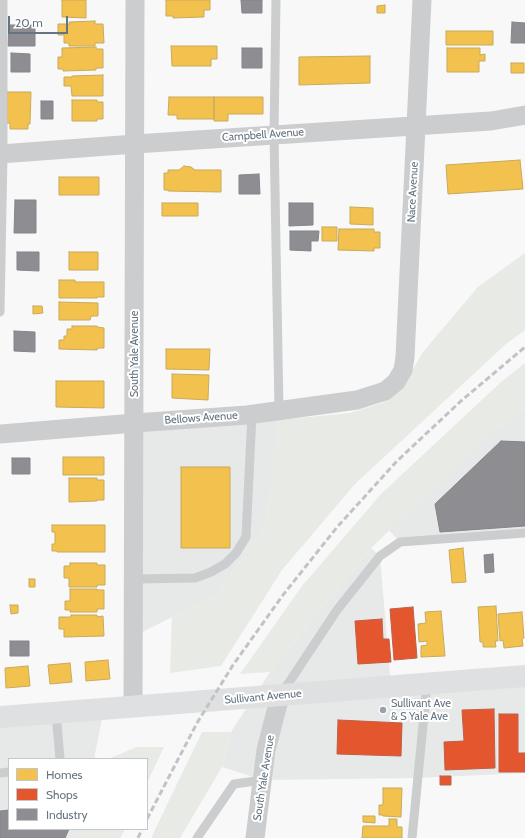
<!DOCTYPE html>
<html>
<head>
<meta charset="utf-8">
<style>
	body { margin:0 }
	#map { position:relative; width:525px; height:838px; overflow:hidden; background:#f8f8f8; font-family:Cabin,sans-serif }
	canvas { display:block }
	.legend { position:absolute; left:8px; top:758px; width:140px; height:72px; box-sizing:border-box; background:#fff; border:1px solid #c1c7cd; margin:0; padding:5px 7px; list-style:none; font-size:12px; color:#657481 }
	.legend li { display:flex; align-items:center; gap:8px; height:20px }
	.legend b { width:20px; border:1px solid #c1c7cd }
	.scale { position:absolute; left:8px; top:16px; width:60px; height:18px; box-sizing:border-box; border:2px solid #657481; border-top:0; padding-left:5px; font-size:12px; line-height:14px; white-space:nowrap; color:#657481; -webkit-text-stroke:3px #fff; paint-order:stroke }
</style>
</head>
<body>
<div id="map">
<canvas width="525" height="838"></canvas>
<ul class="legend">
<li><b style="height:11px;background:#f2c14e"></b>Homes</li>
<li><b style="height:11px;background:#e4572e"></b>Shops</li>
<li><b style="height:11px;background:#8d8d92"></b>Industry</li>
</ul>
<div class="scale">20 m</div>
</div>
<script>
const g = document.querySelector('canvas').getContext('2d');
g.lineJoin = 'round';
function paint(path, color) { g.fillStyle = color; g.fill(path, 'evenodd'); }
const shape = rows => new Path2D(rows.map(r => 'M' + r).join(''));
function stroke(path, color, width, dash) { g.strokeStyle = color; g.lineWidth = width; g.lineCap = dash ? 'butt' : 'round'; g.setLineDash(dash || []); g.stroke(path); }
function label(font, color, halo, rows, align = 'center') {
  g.font = font + ' Cabin,sans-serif'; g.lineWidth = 4; g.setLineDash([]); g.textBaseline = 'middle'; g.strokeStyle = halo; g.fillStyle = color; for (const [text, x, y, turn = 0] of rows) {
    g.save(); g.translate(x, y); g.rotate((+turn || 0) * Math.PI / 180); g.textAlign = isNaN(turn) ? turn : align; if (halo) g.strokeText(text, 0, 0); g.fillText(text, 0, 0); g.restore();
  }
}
paint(shape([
	[525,408,525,533,400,542,389,530,491,433],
	[279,410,275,452,265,526,217,595,134,636,135,423],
	[371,548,380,556,391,687,525,676,525,773,418,778,263,780,222,767,231,732,270,672],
	[104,709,94,759,9,759,9,829,72,829,68,838,0,838,0,717]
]), '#e7e8e8');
paint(shape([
	[525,253,525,330,506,344,355,484,282,570,221,666,170,673,172,617,217,595,265,526,278,420,350,413,384,402,404,384,423,352,478,287],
	[525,363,525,408,491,433,371,548,270,672,240,674,302,586,381,494,500,383],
	[202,732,231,732,222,767,180,838,151,838],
	[137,747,164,747,147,783,147,759,108,759],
	[72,829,125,829,120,838,68,838]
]), '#e7eae5');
const homes = shape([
	[62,0,86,0,86,18,62,17,62,0],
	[166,0,210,0,210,10,204,10,204,17,173,18,173,16,166,16,166,0],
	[385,5,385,13,377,13,377,6,385,5],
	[95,21,95,24,103,24,104,43,95,43,95,46,69,46,69,43,64,43,64,35,58,35,58,24,70,24,69,22,95,21],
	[446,31,493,31,493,45,446,45,446,31],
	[171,46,217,46,217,59,211,59,211,66,172,66,171,46],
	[96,47,96,49,103,49,103,68,96,68,96,70,63,71,63,69,58,69,58,57,62,57,62,48,96,47],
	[447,48,480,48,480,55,485,54,485,61,479,61,479,72,447,72,447,48],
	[370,56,370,83,299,85,299,57,370,56],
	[511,63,524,63,524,73,511,73,511,63],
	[103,75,103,96,72,96,71,86,64,86,64,77,72,77,72,76,103,75],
	[7,92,31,92,30,124,28,124,28,129,10,129,10,123,7,123,7,92],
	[169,97,214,97,214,119,177,119,177,115,168,115,169,97],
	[214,97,263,97,263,114,228,114,228,121,214,121,214,97],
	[72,100,97,100,97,102,103,102,103,119,97,119,97,121,72,121,72,100],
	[520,160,523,189,448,194,446,165,520,160],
	[184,166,191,167,195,170,221,170,221,192,168,191,168,190,164,190,164,173,168,173,168,170,179,170,184,166],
	[59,177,99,177,99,195,59,195,59,177],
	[162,203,198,203,198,216,162,216,162,203],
	[350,207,373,208,373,225,350,224,350,207],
	[322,227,337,227,337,241,322,241,322,227],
	[339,229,374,229,374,232,380,232,380,248,374,248,374,251,338,250,339,229],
	[69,252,98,252,98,270,69,270,69,252],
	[59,280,75,280,75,282,104,282,104,297,97,297,97,298,59,298,59,280],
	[59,302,98,303,98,316,91,316,90,320,59,320,59,302],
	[33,306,42,306,43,313,33,314,33,306],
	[72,326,97,326,97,327,104,328,104,348,98,348,97,350,59,349,59,340,64,340,64,336,67,336,67,329,72,329,72,326],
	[166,349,210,349,209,370,166,369,166,349],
	[172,374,209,375,208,400,172,398,172,374],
	[56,381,104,381,104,408,56,407,56,381],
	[63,457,104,457,104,475,63,475,63,457],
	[181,467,230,467,230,548,181,548,181,467],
	[69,478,97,478,97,480,104,480,104,500,97,500,97,501,69,502,69,478],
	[52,525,105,525,105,552,57,552,57,551,52,551,52,544,55,544,55,532,52,532,52,525],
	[463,548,466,582,452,583,449,550,463,548],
	[70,563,97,563,97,565,105,565,105,585,97,585,97,587,69,587,69,578,64,578,64,566,70,566,70,563],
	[29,579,35,579,35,587,29,587,29,579],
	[70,589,97,589,97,590,104,590,104,609,97,609,97,612,70,612,70,610,65,610,65,601,70,601,70,589],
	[10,605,18,605,18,613,11,614,10,605],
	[496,606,498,641,495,641,496,647,483,647,483,642,480,642,478,607,496,606],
	[441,611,445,656,421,657,421,646,427,645,427,641,419,642,418,624,426,623,425,612,441,611],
	[522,612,524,638,522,639,523,646,504,648,503,640,500,641,498,614,522,612],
	[71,615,97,615,97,617,103,616,104,636,64,637,64,629,59,629,59,617,71,617,71,615],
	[108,660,110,679,86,681,85,662,108,660],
	[70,663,72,682,50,684,48,665,70,663],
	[28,666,30,686,6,688,5,668,28,666],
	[383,788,402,788,401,817,383,816,383,815,379,815,379,805,383,805,383,788],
	[363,816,375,816,375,823,363,822,363,816],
	[389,819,397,819,397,827,402,827,402,838,362,838,363,826,389,826,389,819]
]);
paint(homes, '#f2c14e');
stroke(homes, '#c8aa5d', 1);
const shops = shape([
	[413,607,417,658,394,660,390,609,413,607],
	[382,619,383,639,389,639,391,662,358,664,355,621,382,619],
	[494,709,495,768,445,770,444,742,464,741,462,710,494,709],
	[499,714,518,714,518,753,525,753,525,772,499,772,499,714],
	[338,720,402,723,401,756,337,754,338,720],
	[440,776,451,776,451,785,440,785,440,776]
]);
paint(shops, '#e4572e');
stroke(shops, '#be6047', 1);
const industry = shape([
	[241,0,262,0,262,13,242,13,241,0],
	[512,22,525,23,525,43,511,43,512,22],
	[9,25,35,25,35,46,8,46,9,25],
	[242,48,262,48,262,68,242,68,242,48],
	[11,53,30,54,30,72,11,72,11,53],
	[41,101,53,101,53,119,41,119,41,101],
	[259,174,260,194,239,194,239,175,259,174],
	[15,200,36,200,36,233,14,233,15,200],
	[289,203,313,203,313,225,289,226,289,203],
	[290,231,319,231,318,241,311,241,311,251,290,250,290,231],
	[17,252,39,252,39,271,17,270,17,252],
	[14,331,35,332,35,352,14,351,14,331],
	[501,441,525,442,525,526,440,532,435,504,501,441],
	[12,458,30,458,30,474,12,474,12,458],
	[493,554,494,572,485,573,484,555,493,554],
	[10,641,29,641,29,656,10,656,10,641],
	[9,810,9,829,69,829,65,838,0,838,0,811,9,810]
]);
paint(industry, '#8d8d92');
stroke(industry, '#81868d', 1);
stroke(shape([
	[276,0,274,135,279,410],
	[0,312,3,154,3,0],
	[134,579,195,578,211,572,225,564,236,553,246,537,252,414],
	[282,693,337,610,380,556,400,542,525,533],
	[56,713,60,759],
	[0,773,9,772],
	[197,838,234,784,263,780],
	[412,838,427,684]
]), '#cbcdce', 9);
stroke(shape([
	[0,154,135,144,491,121,525,115],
	[0,434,135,423,247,415,357,400,385,391,396,382,403,370,405,357,422,0],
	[133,707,135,0],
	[255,838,266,750,280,696]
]), '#cbcdce', 19);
stroke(shape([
	[0,717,525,676]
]), '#dfe0e1', 22);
stroke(shape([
	[147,819,197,723,233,665,283,595,338,526,397,461,461,401,525,347],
	[138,838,142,829]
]), '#c2c3c5', 3, [6, 3]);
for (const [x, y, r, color] of [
	[383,710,4,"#98a2ab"]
]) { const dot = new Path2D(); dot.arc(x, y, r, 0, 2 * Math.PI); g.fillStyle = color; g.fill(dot); stroke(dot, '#fff', 1.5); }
label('11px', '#657481', '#fff', [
	["Campbell Avenue",263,135,-4],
	["Nace Avenue",413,192,-87],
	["South Yale Avenue",135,354,-90],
	["Bellows Avenue",201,418,-4],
	["Sullivant Avenue",263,697,-5],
	["South Yale Avenue",264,778,-81]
]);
label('11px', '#657481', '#fff', [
	["Sullivant Ave",391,704],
	["& S Yale Ave",391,717]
], 'left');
</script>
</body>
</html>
